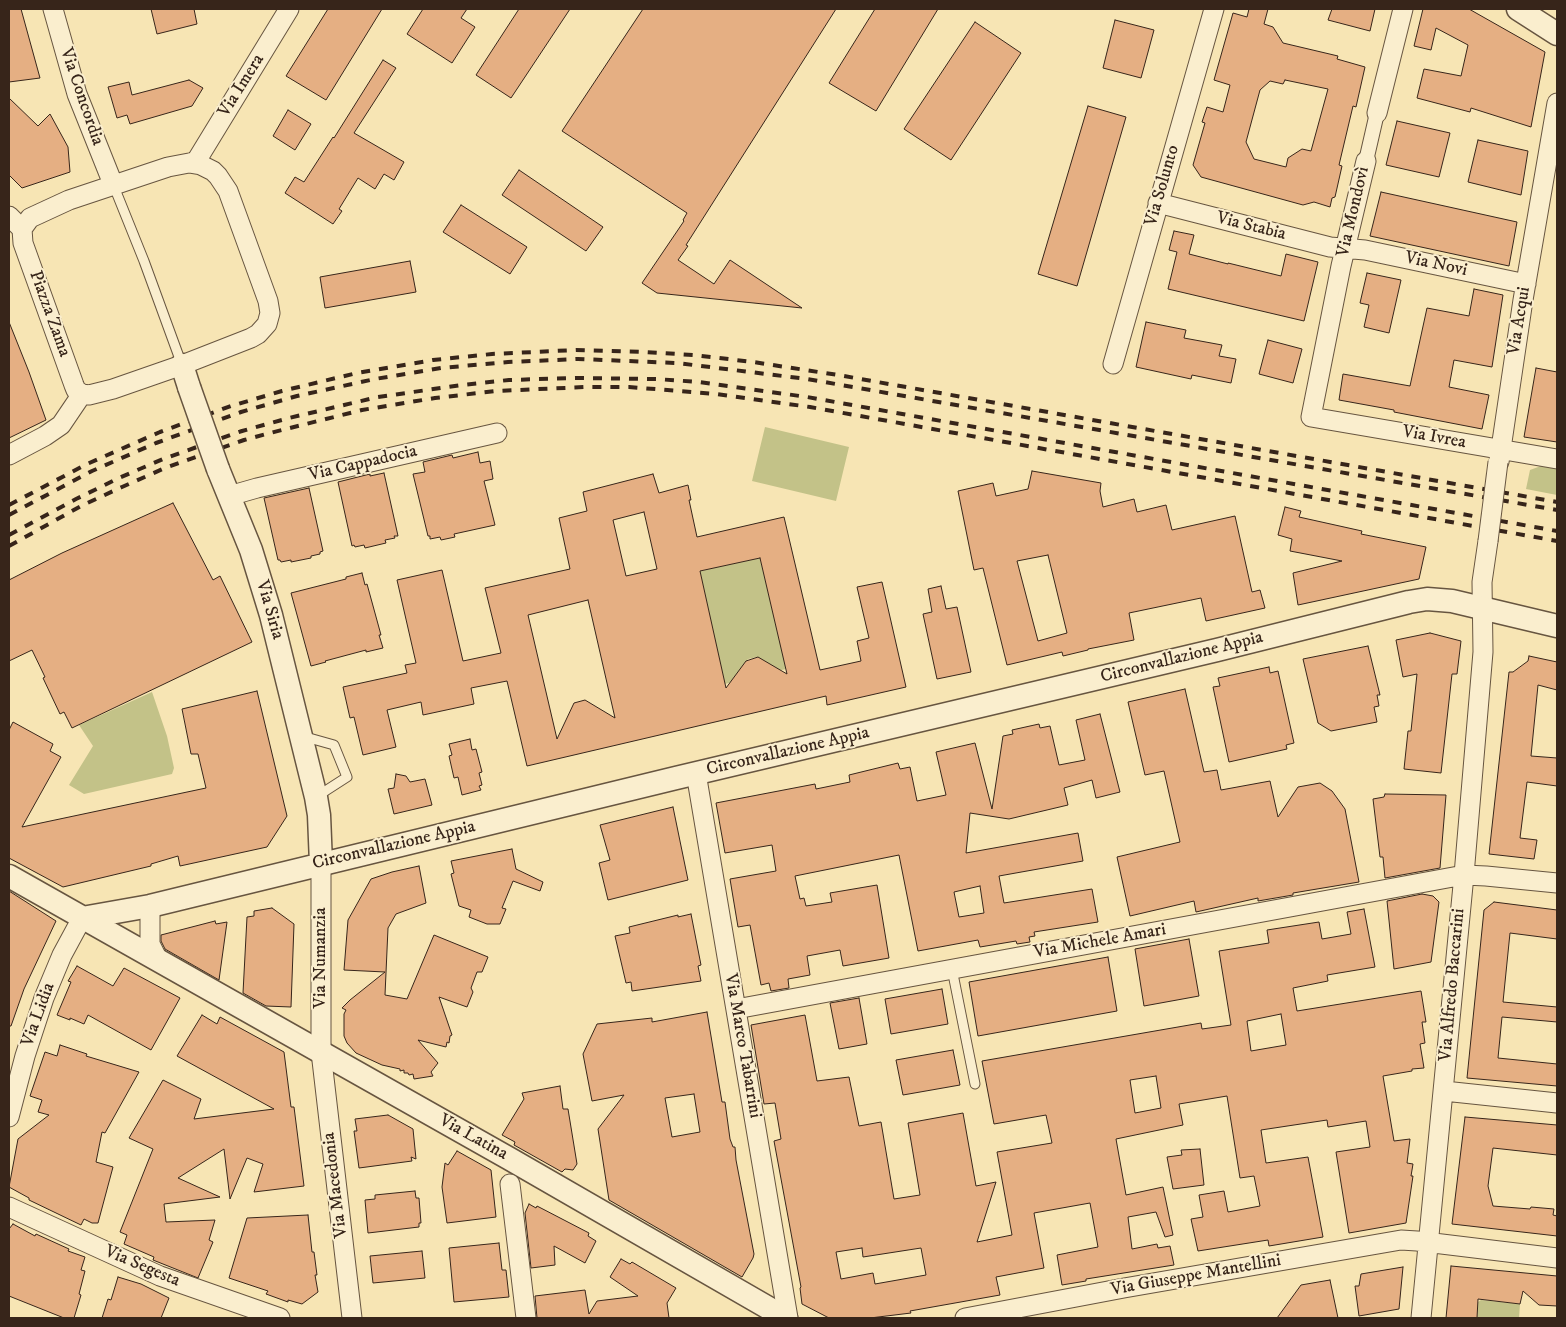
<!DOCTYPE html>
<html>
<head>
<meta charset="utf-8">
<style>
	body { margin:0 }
	#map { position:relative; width:1566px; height:1327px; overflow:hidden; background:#f7e5b4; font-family:"IM FELL DW Pica",serif }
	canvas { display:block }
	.frame { position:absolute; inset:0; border:10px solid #37251a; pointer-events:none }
</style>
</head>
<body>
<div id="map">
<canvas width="1566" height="1327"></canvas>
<div class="frame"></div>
</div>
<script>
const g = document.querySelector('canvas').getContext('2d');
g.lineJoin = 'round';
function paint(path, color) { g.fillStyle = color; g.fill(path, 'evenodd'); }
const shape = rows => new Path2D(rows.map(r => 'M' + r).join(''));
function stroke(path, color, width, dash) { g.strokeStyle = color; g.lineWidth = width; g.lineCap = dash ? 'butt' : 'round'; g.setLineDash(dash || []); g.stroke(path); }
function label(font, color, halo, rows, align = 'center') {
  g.font = font + ' "IM FELL DW Pica",serif'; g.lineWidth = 4; g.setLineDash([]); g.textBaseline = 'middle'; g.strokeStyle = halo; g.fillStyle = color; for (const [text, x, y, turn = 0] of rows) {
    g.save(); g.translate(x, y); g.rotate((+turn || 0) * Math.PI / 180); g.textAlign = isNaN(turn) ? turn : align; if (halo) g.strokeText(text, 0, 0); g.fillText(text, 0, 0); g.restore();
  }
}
paint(shape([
	[765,427,849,447,836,501,752,481],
	[1549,463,1557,465,1557,495,1526,489,1530,470],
	[760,558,786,669,765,674,761,659,757,657,748,659,744,665,747,678,725,684,700,571],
	[152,692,167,736,174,768,172,774,84,794,69,785,93,746,79,725],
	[1481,1300,1520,1304,1519,1318,1477,1318,1478,1302]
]), '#c3c288');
const building = shape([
	[9,9,21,9,40,78,9,82,9,9],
	[151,9,194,9,197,24,157,34,151,9],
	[328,9,382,9,326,100,286,76,328,9],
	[423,9,467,9,461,18,475,27,452,63,407,34,423,9],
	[519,9,570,9,511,98,476,75,519,9],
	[643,9,836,9,686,245,688,246,678,260,714,284,730,260,802,308,657,293,642,283,684,221,683,220,687,213,562,131,643,9],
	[875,9,938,9,876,111,829,83,875,9],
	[1249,9,1268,9,1264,24,1273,27,1283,43,1338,56,1337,59,1365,67,1356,107,1353,106,1339,165,1342,166,1335,197,1332,198,1330,207,1314,202,1303,205,1201,177,1193,165,1205,123,1202,122,1207,107,1223,112,1230,85,1214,80,1233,13,1247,17,1249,9],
	[1285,80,1328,89,1311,151,1302,149,1288,158,1286,167,1254,159,1246,142,1260,90,1270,81,1283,84,1285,80],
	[1332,9,1375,9,1370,31,1328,20,1332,9],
	[1423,9,1469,9,1545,52,1531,127,1471,108,1470,112,1417,98,1424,69,1461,76,1468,45,1436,28,1431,50,1414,46,1423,9],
	[1115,20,1154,30,1141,78,1103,68,1115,20],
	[975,22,1021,53,951,160,904,129,975,22],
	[383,60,396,68,354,133,404,162,394,180,384,174,375,189,358,178,339,209,342,211,333,224,285,193,295,177,304,182,333,137,334,138,383,60],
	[189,80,203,88,192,106,130,124,127,115,117,118,108,87,129,82,132,95,189,80],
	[9,98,38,126,50,114,68,147,70,172,22,188,9,175,9,98],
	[1088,106,1126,117,1077,286,1038,274,1088,106],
	[288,110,311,124,295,150,273,136,288,110],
	[1397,121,1450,133,1439,177,1386,165,1397,121],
	[1478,140,1528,151,1521,195,1468,182,1478,140],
	[519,170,603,227,586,251,502,195,519,170],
	[1381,192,1517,222,1509,266,1370,236,1381,192],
	[461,205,527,247,510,274,443,232,461,205],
	[1174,231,1194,235,1189,254,1228,264,1228,263,1281,276,1286,254,1318,262,1304,321,1168,289,1177,252,1169,250,1174,231],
	[410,261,416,292,325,308,320,277,410,261],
	[1367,273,1401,280,1389,333,1364,327,1369,305,1360,303,1367,273],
	[1474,289,1503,295,1492,367,1454,360,1449,387,1489,395,1482,429,1394,412,1394,410,1339,400,1343,374,1410,386,1427,308,1469,316,1474,289],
	[9,322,29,372,46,420,9,438,9,322],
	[1146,322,1186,330,1184,338,1222,345,1219,356,1236,359,1231,383,1192,375,1191,379,1136,367,1146,322],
	[1268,340,1302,349,1293,383,1259,374,1268,340],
	[1536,368,1557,372,1557,442,1524,437,1536,368],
	[478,452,480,463,490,461,493,479,484,481,495,525,454,534,455,537,441,540,440,537,430,539,430,536,428,536,413,474,425,472,423,462,452,455,453,458,478,452],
	[1032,471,1101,483,1100,491,1103,507,1134,499,1137,512,1166,505,1172,530,1235,516,1252,592,1260,590,1265,608,1206,621,1201,598,1129,613,1134,640,1088,649,1088,650,1063,656,1062,652,1007,665,983,568,974,570,958,491,993,483,996,496,1028,489,1032,471],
	[1048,555,1067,633,1038,641,1017,561,1048,555],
	[384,473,398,536,394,536,395,538,385,540,386,543,365,548,364,545,355,547,354,545,352,546,338,482,370,474,370,476,384,473],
	[653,474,659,493,688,485,691,500,689,500,697,537,784,517,820,670,861,661,857,641,869,638,857,587,882,582,906,687,827,705,826,696,527,766,507,681,471,688,474,704,423,715,421,702,387,710,396,747,363,755,354,717,350,718,343,687,407,673,405,665,416,663,397,580,442,570,463,661,501,653,485,588,570,569,559,518,587,511,583,492,653,474],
	[644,512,657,569,626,576,613,520,644,512],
	[760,558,787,674,758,657,746,661,726,688,700,571,760,558],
	[588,600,615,718,585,700,574,703,557,739,528,615,588,600],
	[309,488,323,551,320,552,320,554,311,556,311,558,291,562,291,560,281,562,280,560,278,560,264,498,309,488],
	[173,503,213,580,220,576,252,642,72,728,64,712,60,714,43,678,45,677,32,650,9,661,9,580,62,553,173,503],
	[1285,507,1301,511,1299,517,1362,531,1361,534,1426,547,1419,579,1298,605,1293,573,1342,561,1290,551,1292,539,1278,535,1285,507],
	[362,573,365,585,367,584,381,635,379,635,383,648,366,652,366,650,325,661,326,662,311,666,291,593,346,579,346,577,362,573],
	[941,586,946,609,957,607,971,672,937,679,923,614,932,612,928,589,941,586],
	[1430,633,1461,641,1457,674,1452,674,1441,773,1404,769,1408,731,1411,731,1417,674,1403,677,1396,640,1430,633],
	[1368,646,1380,695,1377,695,1379,706,1374,707,1377,722,1331,731,1318,723,1303,659,1368,646],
	[1529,656,1557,662,1557,690,1538,685,1531,756,1557,758,1557,786,1527,782,1520,838,1537,840,1534,859,1489,854,1509,672,1513,672,1528,661,1529,656],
	[1269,667,1270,673,1278,671,1294,743,1286,745,1287,749,1229,762,1213,687,1220,686,1218,678,1269,667],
	[1185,689,1204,772,1217,770,1221,790,1270,781,1278,817,1298,787,1320,783,1332,791,1345,809,1359,882,1293,893,1293,895,1258,901,1258,898,1196,912,1194,901,1130,916,1117,857,1180,842,1164,771,1145,775,1128,702,1185,689],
	[257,691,287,816,267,847,180,866,178,856,151,864,151,866,63,887,9,858,9,730,13,722,53,744,50,751,61,757,22,827,206,788,198,754,191,754,182,709,257,691],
	[1100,714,1120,792,1096,798,1092,780,1064,788,1068,805,1009,819,970,813,966,853,1078,833,1083,861,999,876,1004,903,1092,889,1098,922,1034,932,1035,936,1029,937,1030,942,1017,944,1016,941,980,947,978,940,918,951,899,855,795,876,800,899,804,898,806,906,832,902,830,893,877,885,889,958,843,966,840,950,807,956,810,975,788,979,789,988,771,991,769,983,761,985,750,925,738,927,730,879,776,871,772,845,725,853,716,803,815,784,816,789,850,782,849,775,898,763,900,769,910,767,917,801,946,795,936,752,975,743,992,809,1003,736,1013,734,1012,730,1039,724,1040,728,1050,726,1059,765,1085,760,1076,720,1100,714],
	[980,886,984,913,959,917,954,892,980,886],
	[470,739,472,750,476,749,482,772,479,773,482,785,479,786,481,790,462,795,458,777,454,778,449,756,452,755,449,744,470,739],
	[396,774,406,776,410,782,425,779,432,805,394,814,388,789,394,788,396,774],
	[1385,794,1446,795,1440,868,1385,878,1383,857,1380,857,1373,799,1384,797,1385,794],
	[673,807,688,880,608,900,599,863,610,860,600,825,673,807],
	[512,849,516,869,543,882,540,891,513,881,502,908,506,909,500,924,487,924,469,917,471,910,459,906,451,874,454,873,451,861,512,849],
	[419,866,426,903,396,914,388,928,385,995,407,999,434,935,488,957,482,972,477,972,471,988,473,992,467,1007,439,997,452,1035,450,1036,449,1043,447,1042,446,1047,418,1040,438,1063,431,1072,433,1076,414,1079,413,1074,409,1075,408,1073,404,1073,404,1070,400,1071,400,1069,382,1065,356,1053,347,1043,344,1036,344,1014,346,1010,342,1008,350,1000,385,972,344,970,348,920,371,879,392,872,419,866],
	[9,891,56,921,24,989,11,1026,9,1026,9,891],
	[1422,894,1433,896,1439,902,1431,962,1394,969,1387,901,1422,894],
	[1494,902,1557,910,1557,939,1510,933,1503,1002,1557,1007,1557,1022,1502,1017,1498,1058,1557,1064,1557,1086,1467,1078,1484,910,1494,902],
	[272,908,294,924,291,1007,266,1006,243,993,247,917,254,916,254,911,272,908],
	[1364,909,1375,967,1327,975,1328,981,1293,988,1297,1011,1421,991,1426,1022,1422,1022,1425,1043,1420,1044,1424,1068,1412,1069,1412,1071,1383,1076,1394,1141,1410,1139,1407,1163,1413,1164,1411,1176,1413,1176,1406,1223,1349,1233,1336,1152,1370,1147,1366,1121,1328,1127,1327,1120,1261,1130,1266,1163,1308,1157,1323,1237,1269,1246,1268,1240,1198,1251,1191,1219,1203,1217,1199,1195,1224,1191,1228,1212,1260,1206,1254,1176,1240,1178,1227,1096,1179,1104,1183,1125,1116,1139,1126,1195,1163,1187,1173,1235,1165,1237,1156,1212,1128,1217,1132,1249,1157,1244,1158,1248,1170,1246,1174,1265,1086,1279,1086,1281,1062,1285,1057,1255,1098,1247,1090,1203,1034,1213,1044,1268,996,1277,1000,1295,910,1311,911,1313,870,1318,829,1318,802,1304,800,1288,801,1287,774,1141,781,1139,775,1103,764,1104,751,1025,805,1015,817,1081,849,1077,859,1126,881,1122,894,1199,920,1195,908,1123,963,1113,976,1186,996,1182,977,1242,1012,1235,997,1152,1052,1143,1046,1115,994,1124,982,1061,1201,1023,1202,1029,1231,1025,1219,951,1269,943,1267,930,1319,922,1322,939,1351,934,1347,912,1364,909],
	[1281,1014,1286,1045,1251,1051,1247,1021,1281,1014],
	[1156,1076,1161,1108,1135,1113,1130,1080,1156,1076],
	[862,1248,863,1257,921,1248,926,1275,875,1284,873,1273,841,1279,836,1252,862,1248],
	[691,914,701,965,698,966,701,981,632,991,631,982,626,983,615,936,630,933,629,927,678,915,678,917,691,914],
	[215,921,216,924,227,922,219,980,165,949,161,941,161,935,215,921],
	[1189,939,1199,996,1144,1006,1135,949,1189,939],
	[1108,957,1117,1011,978,1036,969,982,1108,957],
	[77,966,113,986,124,968,180,998,151,1050,88,1015,84,1024,70,1018,70,1020,57,1015,71,982,68,981,77,966],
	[942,989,948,1024,891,1034,885,999,942,989],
	[859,998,867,1044,839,1049,830,1003,859,998],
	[707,1012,722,1102,725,1102,730,1139,733,1147,735,1147,736,1160,754,1254,753,1258,742,1277,609,1200,598,1129,624,1095,592,1101,583,1054,597,1024,652,1018,652,1022,707,1012],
	[694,1094,700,1132,672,1137,665,1098,694,1094],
	[202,1015,217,1024,220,1017,284,1052,291,1107,294,1107,304,1186,254,1192,263,1164,247,1158,230,1199,224,1149,178,1178,220,1197,164,1204,166,1222,215,1220,209,1240,213,1242,198,1278,153,1260,154,1257,124,1244,127,1235,120,1232,153,1149,129,1138,163,1080,201,1099,194,1119,274,1109,177,1056,202,1015],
	[60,1045,87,1054,86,1056,139,1072,105,1133,102,1132,96,1162,113,1167,98,1223,92,1223,84,1219,81,1225,29,1200,29,1198,9,1187,18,1139,49,1115,38,1112,42,1100,30,1096,45,1052,57,1056,60,1045],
	[953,1050,960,1085,903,1095,896,1060,953,1050],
	[560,1086,563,1109,568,1109,577,1164,573,1170,565,1169,562,1172,514,1145,515,1142,502,1135,524,1099,522,1093,560,1086],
	[388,1115,413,1129,416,1159,411,1157,412,1161,359,1168,354,1131,357,1131,355,1119,388,1115],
	[1465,1117,1557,1125,1557,1155,1493,1148,1488,1186,1493,1206,1530,1209,1531,1207,1554,1209,1553,1215,1557,1216,1557,1236,1452,1224,1465,1117],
	[1200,1149,1204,1185,1173,1189,1167,1157,1182,1155,1181,1150,1200,1149],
	[457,1151,491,1170,496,1217,447,1223,442,1187,445,1163,448,1165,457,1151],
	[415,1191,416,1198,419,1198,421,1223,419,1223,419,1227,368,1233,365,1200,375,1199,375,1195,415,1191],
	[529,1204,536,1208,537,1206,589,1233,588,1236,596,1241,585,1263,554,1246,555,1265,531,1268,525,1213,529,1204],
	[308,1215,312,1252,314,1252,317,1275,315,1275,318,1292,302,1304,288,1300,288,1302,266,1294,268,1291,229,1278,247,1218,308,1215],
	[13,1224,35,1236,36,1234,69,1249,68,1251,85,1257,81,1270,85,1271,79,1294,81,1295,74,1318,64,1318,9,1296,9,1229,13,1224],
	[499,1243,502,1270,506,1270,509,1297,454,1302,449,1248,499,1243],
	[422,1251,425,1278,373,1283,370,1256,422,1251],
	[621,1259,630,1264,632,1262,676,1288,667,1303,669,1318,537,1318,535,1296,585,1290,589,1314,597,1301,638,1296,610,1277,621,1259],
	[1451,1266,1557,1276,1557,1306,1539,1305,1523,1291,1520,1304,1478,1299,1477,1318,1446,1318,1451,1266],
	[1403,1267,1399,1309,1359,1316,1355,1286,1359,1286,1361,1274,1403,1267],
	[118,1277,141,1284,169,1298,161,1318,102,1318,108,1299,111,1300,118,1277],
	[1330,1280,1338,1318,1277,1318,1301,1285,1330,1280]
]);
paint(building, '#e5af83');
stroke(building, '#37251a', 1);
const service = shape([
	[113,184,144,261,182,365],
	[302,736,334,745,347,777,316,797],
	[952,969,975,1084]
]);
const pedestrian = shape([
	[1366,161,1377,113]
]);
const minor = shape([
	[53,9,77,94,113,184],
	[1377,113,1403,9],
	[1366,161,1341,266,1311,417,1557,459],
	[189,163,201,165,213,171,218,176,228,191,268,301,270,313,267,324,258,334,251,338,182,365,113,389,89,395,82,394,76,390,74,385,23,243,22,229,30,218,69,200,168,167,189,163],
	[195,163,289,9],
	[1158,203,1330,247,1365,250,1526,284],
	[9,216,22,229],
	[1113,364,1214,9],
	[9,455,45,436,61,425,82,394],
	[1499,462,1523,300,1557,103],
	[229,496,257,488,497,433],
	[696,773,788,1318],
	[321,864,321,1052,352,1318],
	[150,906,150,944,158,960],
	[736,1009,1464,875,1486,876,1557,883],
	[1444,1091,1557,1103],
	[9,1117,25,1056,44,998,62,955,82,918],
	[510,1184,526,1318],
	[9,1207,160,1276,280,1318],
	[965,1318,1124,1288,1401,1240,1417,1241,1557,1258],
	[1421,1318,1464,875,1483,652,1482,582,1488,541]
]);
const tertiary = shape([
	[1518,9,1557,34],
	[182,365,189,387],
	[218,469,251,550,271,615,316,797,319,815,321,864],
	[9,876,510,1159,786,1318],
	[82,918,150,906,676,778,1217,650,1409,602,1427,599,1452,601,1557,626]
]);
stroke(service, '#675540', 11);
stroke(pedestrian, '#675540', 16);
stroke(minor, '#675540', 21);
stroke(tertiary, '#675540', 25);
stroke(service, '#faeece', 9);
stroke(pedestrian, '#faeece', 14);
stroke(minor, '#faeece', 19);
stroke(tertiary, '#faeece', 22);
stroke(shape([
	[9,505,87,464,160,432,231,406,282,391,357,373,433,360,492,354,576,350,644,352,694,355,753,362,838,375,1557,502],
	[9,515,92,471,156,443,241,412,297,396,375,379,441,368,508,362,578,359,677,363,807,379,1557,510],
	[9,535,76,499,119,478,163,459,242,431,289,418,378,397,462,385,509,380,576,378,656,379,699,382,807,397,1557,531],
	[9,546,81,506,122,487,165,468,244,440,270,433,362,410,435,398,496,391,586,387,629,387,716,394,810,407,1557,541]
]), '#37251a', 4, [9, 9]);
const minorBridge = shape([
	[1488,541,1498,462]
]);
const tertiaryBridge = shape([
	[189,387,218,469]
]);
stroke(minorBridge, '#675540', 21, []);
stroke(tertiaryBridge, '#675540', 25, []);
stroke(minorBridge, '#faeece', 19);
stroke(tertiaryBridge, '#faeece', 22);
label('18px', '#37251a', '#faeece', [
	["Via Imera",242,86,-58],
	["Via Concordia",81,97,71],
	["Via Solunto",1163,186,-74],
	["Via Mondovì",1354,212,-77],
	["Via Stabia",1251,227,14],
	["Via Novi",1436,265,12],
	["Piazza Zama",49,314,70],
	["Via Acqui",1520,321,-81],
	["Via Ivrea",1434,438,10],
	["Via Cappadocia",363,464,-13],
	["Via Siria",269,610,74],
	["Circonvallazione Appia",1182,658,-14],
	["Circonvallazione Appia",788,752,-13],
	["Circonvallazione Appia",394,846,-13],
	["Via Michele Amari",1100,942,-10],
	["Via Numanzia",321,958,-90],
	["Via Alfredo Baccarini",1453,985,-85],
	["Via Lidia",39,1015,-70],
	["Via Marco Tabarrini",742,1046,80],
	["Via Latina",473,1138,29],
	["Via Macedonia",336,1185,-97],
	["Via Segesta",142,1267,23],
	["Via Giuseppe Mantellini",1196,1276,-10]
]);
</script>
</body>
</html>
